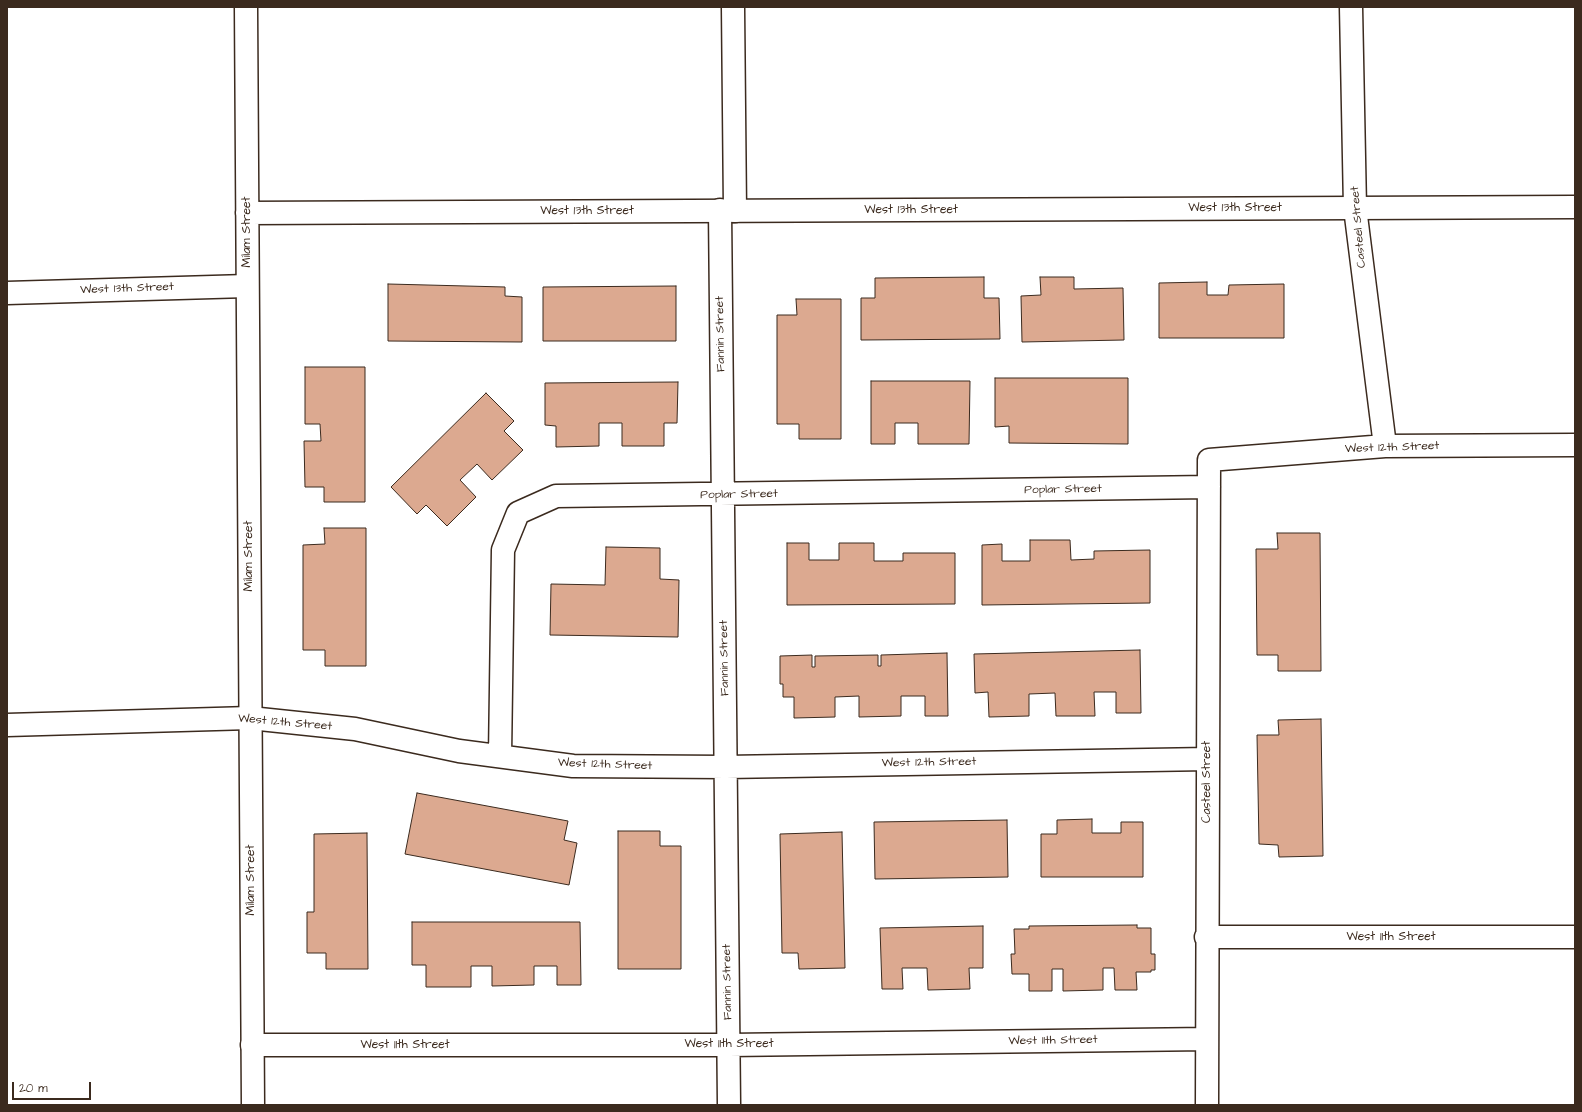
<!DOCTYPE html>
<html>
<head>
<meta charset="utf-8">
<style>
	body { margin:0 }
	#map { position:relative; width:1582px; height:1112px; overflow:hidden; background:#fff; font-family:"Architects Daughter",sans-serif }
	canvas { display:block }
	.frame { position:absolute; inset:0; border:8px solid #3b2a1e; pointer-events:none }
	.scale { position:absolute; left:12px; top:1082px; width:79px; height:18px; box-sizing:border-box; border:2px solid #3b2a1e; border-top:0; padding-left:5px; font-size:12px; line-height:14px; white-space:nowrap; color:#3b2a1e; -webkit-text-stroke:3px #fff; paint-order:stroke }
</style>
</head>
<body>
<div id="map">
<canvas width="1582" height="1112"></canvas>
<div class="frame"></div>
<div class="scale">20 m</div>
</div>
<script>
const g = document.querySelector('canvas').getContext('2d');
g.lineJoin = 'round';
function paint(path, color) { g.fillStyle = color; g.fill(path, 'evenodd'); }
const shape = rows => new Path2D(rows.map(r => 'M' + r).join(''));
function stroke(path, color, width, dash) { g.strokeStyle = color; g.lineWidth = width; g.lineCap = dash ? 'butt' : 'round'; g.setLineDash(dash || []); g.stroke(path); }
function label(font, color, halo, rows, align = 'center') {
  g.font = font + ' "Architects Daughter",sans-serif'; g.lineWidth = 3; g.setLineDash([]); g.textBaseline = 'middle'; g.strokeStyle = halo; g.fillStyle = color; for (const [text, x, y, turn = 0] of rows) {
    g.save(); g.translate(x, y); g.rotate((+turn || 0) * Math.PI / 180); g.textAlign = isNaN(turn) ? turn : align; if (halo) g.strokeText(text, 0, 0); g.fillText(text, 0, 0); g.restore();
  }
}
const building = shape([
	[984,277,984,298,999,298,1000,339,861,340,861,298,875,298,875,278,984,277],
	[1040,277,1074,277,1074,289,1123,288,1124,340,1022,342,1021,296,1041,295,1040,277],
	[1207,282,1207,295,1228,295,1229,285,1284,284,1284,338,1159,338,1159,283,1207,282],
	[388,284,505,287,505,296,522,297,522,342,388,341,388,284],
	[676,286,676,341,543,341,543,287,676,286],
	[796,299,841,299,841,439,799,439,799,424,777,424,777,315,797,315,796,299],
	[305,367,365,367,365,502,324,502,324,487,305,487,304,441,321,441,320,424,305,424,305,367],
	[995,378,1128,378,1128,444,1009,443,1009,426,995,427,995,378],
	[871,381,970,381,969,444,918,444,918,423,895,423,895,444,871,444,871,381],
	[678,382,677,423,664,423,664,446,622,446,622,423,599,423,599,446,556,447,556,426,545,425,545,383,678,382],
	[486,393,514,421,504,431,523,450,492,480,477,464,460,480,476,497,447,526,426,505,417,514,391,487,486,393],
	[324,528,366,528,366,666,325,666,325,650,303,650,303,545,325,544,324,528],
	[1277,533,1320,533,1321,671,1278,671,1278,655,1257,655,1256,549,1278,549,1277,533],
	[1030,540,1070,540,1071,560,1094,559,1094,551,1150,550,1150,603,982,605,982,545,1002,544,1002,561,1030,561,1030,540],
	[787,543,809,543,809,560,839,560,839,543,874,543,874,561,903,561,903,553,955,553,955,604,787,605,787,543],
	[606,547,660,548,660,579,679,580,678,637,550,635,551,584,605,585,606,547],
	[1140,650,1141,713,1116,713,1116,692,1094,692,1095,716,1056,716,1055,693,1029,694,1029,716,989,717,988,692,975,693,974,654,1140,650],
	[947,653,948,716,925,716,925,696,901,696,901,716,859,717,859,696,835,697,835,717,794,718,794,697,783,697,783,684,780,684,780,656,812,655,812,667,815,667,815,656,878,655,878,666,881,666,881,655,947,653],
	[1321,719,1323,856,1279,857,1278,845,1259,844,1257,735,1279,735,1278,720,1321,719],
	[417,793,568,821,564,840,577,843,569,885,405,854,417,793],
	[1092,819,1092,833,1121,833,1121,822,1143,822,1143,877,1041,877,1041,834,1057,834,1057,820,1092,819],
	[1007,820,1008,877,875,879,874,822,1007,820],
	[618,831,660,831,660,846,681,846,681,969,618,969,618,831],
	[842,832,845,968,799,969,798,953,782,953,780,834,842,832],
	[367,833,368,969,326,969,326,953,307,953,307,912,314,912,314,834,367,833],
	[412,922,580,922,581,985,557,985,557,966,534,966,534,985,492,986,492,966,471,966,471,987,426,987,426,965,412,965,412,922],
	[1137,925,1137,928,1151,928,1151,954,1155,954,1155,970,1151,970,1151,972,1136,972,1137,990,1115,990,1114,968,1103,968,1103,990,1063,991,1063,969,1052,969,1052,991,1029,991,1029,974,1012,974,1011,954,1015,954,1014,929,1029,929,1029,926,1137,925],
	[983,926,983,968,969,968,970,989,928,990,927,968,902,968,903,989,882,989,880,928,983,926]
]);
paint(building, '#dca990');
stroke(building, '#3b2a1e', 1);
const minor = shape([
	[733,7,735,211],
	[1351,7,1355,208,1385,446],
	[720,210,729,1105],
	[7,293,247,286],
	[7,725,250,718,355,729,459,751,573,766,726,767,1208,759],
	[500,756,503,550,518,513,556,496,1209,487],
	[1206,937,1575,937],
	[252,1045,729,1045,1207,1039],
	[1207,1105,1209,460,1385,446,1575,445]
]);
const tertiary = shape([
	[246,7,253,1105],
	[247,213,1575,207]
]);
stroke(minor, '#3b2a1e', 25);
stroke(tertiary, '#3b2a1e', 25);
stroke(minor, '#fff', 22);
stroke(tertiary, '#fff', 22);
label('12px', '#3b2a1e', '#fff', [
	["West 13th Street",1235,208],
	["West 13th Street",911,210],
	["West 13th Street",587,211],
	["Casteel Street",1359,227,-95],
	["Milam Street",247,232,-90],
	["West 13th Street",127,289,-2],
	["Fannin Street",721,334,-91],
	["West 12th Street",1392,448,-2],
	["Poplar Street",1063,490,-1],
	["Poplar Street",739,495,-1],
	["Milam Street",249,556,-90],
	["Fannin Street",725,658,-91],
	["West 12th Street",285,723,5],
	["West 12th Street",929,763,-1],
	["West 12th Street",605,765,2],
	["Casteel Street",1207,782,-90],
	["Milam Street",251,880,-90],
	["West 11th Street",1391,937],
	["Fannin Street",728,982,-91],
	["West 11th Street",1053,1041,-1],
	["West 11th Street",729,1044],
	["West 11th Street",405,1045]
]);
</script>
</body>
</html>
